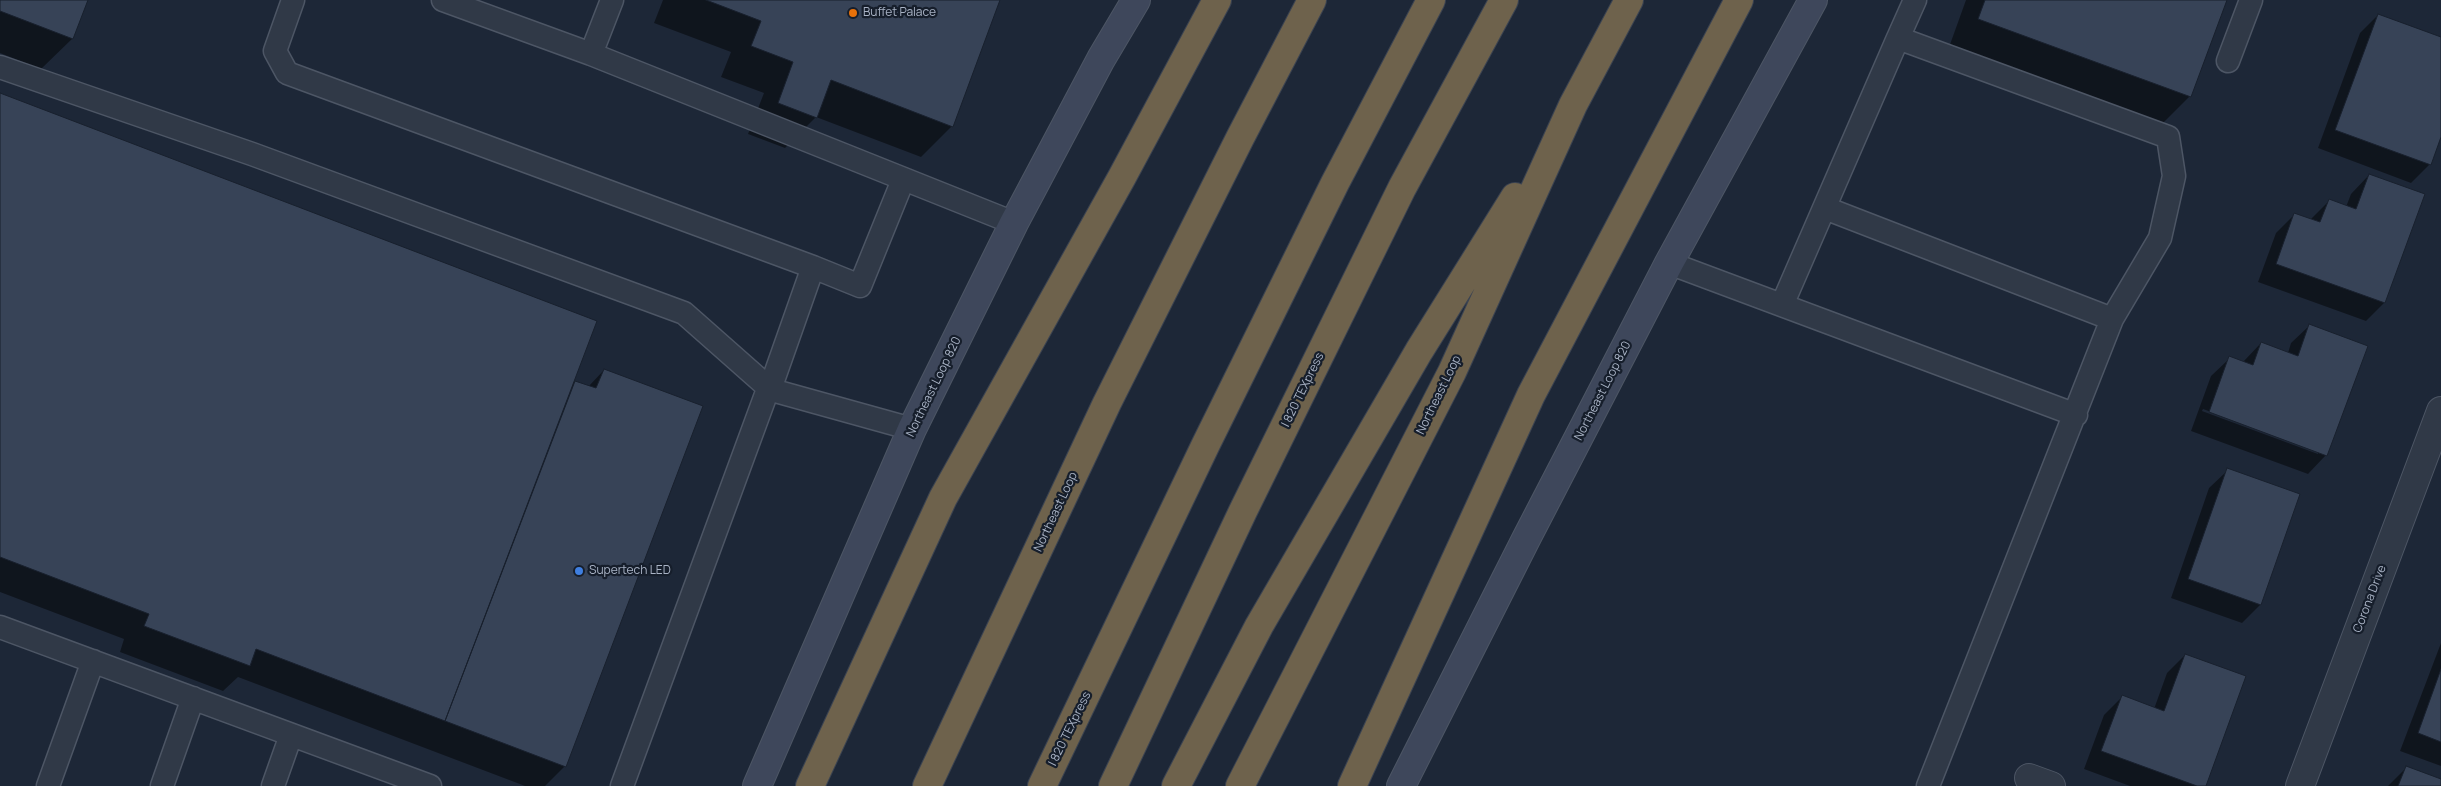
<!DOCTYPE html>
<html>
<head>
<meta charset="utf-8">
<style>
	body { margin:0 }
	canvas { display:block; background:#1d2737 }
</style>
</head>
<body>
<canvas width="2441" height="786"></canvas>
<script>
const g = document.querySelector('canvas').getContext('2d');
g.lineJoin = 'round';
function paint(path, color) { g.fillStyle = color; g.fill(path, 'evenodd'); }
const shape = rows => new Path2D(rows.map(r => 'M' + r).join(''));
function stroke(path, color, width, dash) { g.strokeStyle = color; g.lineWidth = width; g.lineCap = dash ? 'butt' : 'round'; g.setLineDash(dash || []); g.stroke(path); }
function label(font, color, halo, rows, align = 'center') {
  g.font = font + ' Manrope,sans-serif'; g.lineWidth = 4.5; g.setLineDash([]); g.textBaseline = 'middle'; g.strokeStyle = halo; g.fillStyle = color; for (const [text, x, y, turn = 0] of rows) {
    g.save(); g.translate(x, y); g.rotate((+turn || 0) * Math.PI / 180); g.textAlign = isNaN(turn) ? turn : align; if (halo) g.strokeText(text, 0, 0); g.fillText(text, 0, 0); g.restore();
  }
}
paint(shape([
	[0,0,87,0,72,39,41,69,0,53],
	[663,0,999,0,952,126,921,157,816,117,785,148,748,134,764,93,721,77,731,52,654,23],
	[1966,0,2225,0,2190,96,2159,127,1948,50],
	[2378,15,2441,38,2441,133,2430,164,2411,183,2318,148,2360,33],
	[0,95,573,382,588,387,604,370,565,766,545,786,525,786,238,677,223,691,120,652,124,639,0,592],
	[2369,175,2424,195,2384,303,2366,321,2258,282,2276,233,2295,214,2311,219,2329,201,2346,207,2351,194],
	[2310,325,2326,455,2308,474,2191,431,2211,376,2230,358,2243,362,2261,343,2288,353,2291,343],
	[2203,409,2318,451,2318,454,2202,411],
	[2228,470,2260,605,2242,623,2171,598,2209,488],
	[2441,643,2441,766,2400,751],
	[2185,655,2205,786,2130,786,2084,769,2104,715,2122,697,2154,709,2167,673],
	[2406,768,2441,780,2441,786,2388,786]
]), '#0007');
const building = shape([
	[0,0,88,0,73,39,0,11,0,0],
	[706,0,1000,0,953,127,831,80,817,118,778,103,793,62,751,46,761,21,706,0],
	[1985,0,2227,0,2191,97,1978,19,1985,0],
	[2378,14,2441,37,2441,137,2431,165,2335,130,2378,14],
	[0,93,597,321,445,721,256,649,250,666,144,626,149,614,0,557,0,93],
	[2369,174,2425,194,2385,303,2276,264,2294,213,2320,222,2329,199,2356,209,2369,174],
	[2309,324,2368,346,2327,456,2209,412,2229,356,2253,365,2261,342,2298,356,2309,324],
	[604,369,703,406,566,767,445,721,575,381,596,388,604,369],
	[2227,468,2300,494,2261,605,2188,579,2227,468],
	[2185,654,2246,676,2206,786,2197,786,2101,751,2122,695,2164,711,2185,654],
	[2441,669,2441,742,2418,733,2441,669],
	[2406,766,2441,779,2441,786,2398,786,2406,766]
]);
paint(building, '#374357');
stroke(building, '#18202d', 1);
const service = shape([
	[443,0,591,54],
	[612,0,591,54,1014,223],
	[1915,0,1898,38,2168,137,2174,176,2160,238,2112,319,1928,786],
	[2228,61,2251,0],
	[0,67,252,154,684,313,770,389,813,267,287,73,275,51,293,0],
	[1825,208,2112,319],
	[1669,263,2076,415],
	[813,267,860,286,903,180],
	[1782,305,1898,38],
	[0,627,430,786],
	[48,786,93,661],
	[162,786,193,698],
	[273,786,291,735],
	[622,786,768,389,912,429]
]);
const minor = shape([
	[2029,778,2051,786],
	[2300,786,2441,411]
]);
const secondary = shape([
	[757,786,912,429,1014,223,1101,59,1136,0],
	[1401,786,1526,539,1669,263,1813,0]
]);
const motorway = shape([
	[810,786,943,498,1122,177,1217,0],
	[927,786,1107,403,1240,138,1312,0],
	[1042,786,1206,444,1335,183,1431,0],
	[1113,786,1243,511,1402,188,1504,0],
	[1176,786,1259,626,1419,351,1515,197],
	[1240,786,1452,372,1573,105,1629,0],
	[1352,786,1531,395,1739,0]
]);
stroke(service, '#4d5665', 25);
stroke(minor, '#4d5665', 30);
stroke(secondary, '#4d5665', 30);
stroke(motorway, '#3b4351', 30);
stroke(service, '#303947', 22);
stroke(minor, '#303947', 28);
stroke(secondary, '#3e475b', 28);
stroke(motorway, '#6e624c', 28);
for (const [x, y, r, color] of [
	[853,13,5,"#e8710a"],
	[579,571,5,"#3f7fe0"]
]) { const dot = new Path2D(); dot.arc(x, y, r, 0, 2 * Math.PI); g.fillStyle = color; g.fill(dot); stroke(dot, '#161e2b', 2); }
label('12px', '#a9b3c5', '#161e2b', [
	["Buffet Palace",863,13],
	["Supertech LED",589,571]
], 'left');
label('12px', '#a9b3c5', '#161e2b', [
	["Northeast Loop 820",934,387,-64],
	["I 820 TEXpress",1303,390,-64],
	["Northeast Loop 820",1603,391,-63],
	["Northeast Loop",1439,395,-64],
	["Northeast Loop",1056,512,-65],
	["Corona Drive",2370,599,-69],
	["I 820 TEXpress",1070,729,-64]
]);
</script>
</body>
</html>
